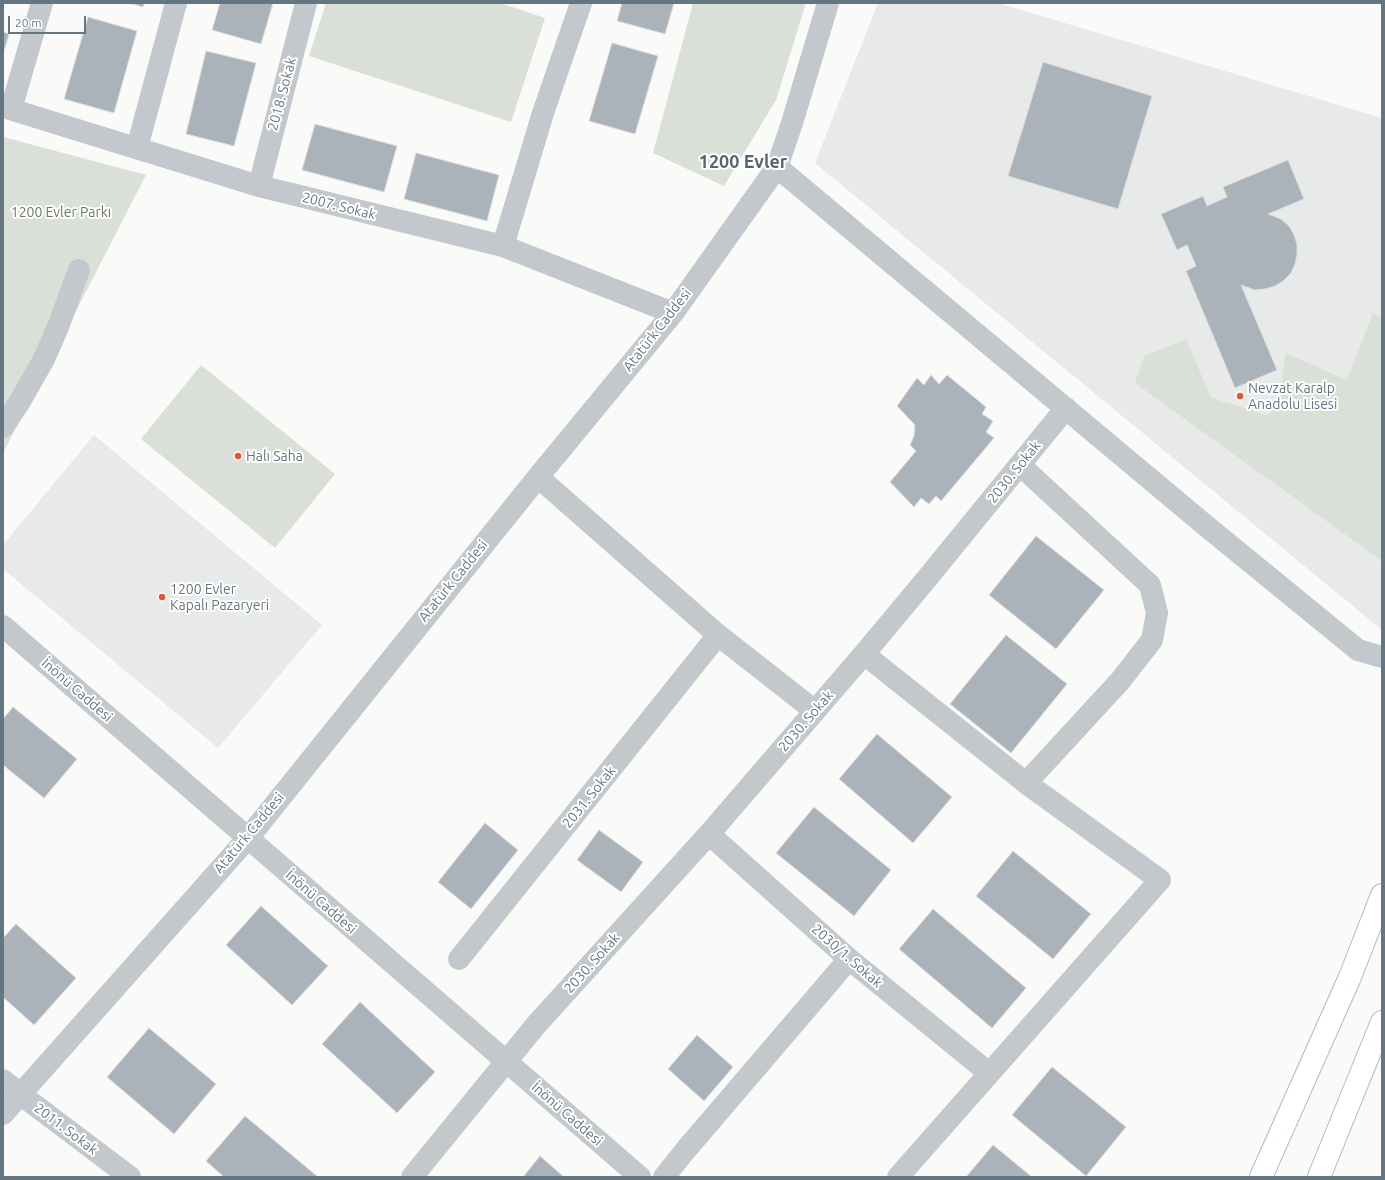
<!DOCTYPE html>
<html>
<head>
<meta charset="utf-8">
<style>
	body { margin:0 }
	#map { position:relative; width:1385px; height:1180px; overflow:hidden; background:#fafaf8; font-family:Ubuntu,sans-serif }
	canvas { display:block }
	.frame { position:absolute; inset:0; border:4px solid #657683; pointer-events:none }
	.scale { position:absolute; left:8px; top:16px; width:78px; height:18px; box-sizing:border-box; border:2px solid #657683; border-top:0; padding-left:5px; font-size:12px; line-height:14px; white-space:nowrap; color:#657683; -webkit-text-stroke:3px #fff; paint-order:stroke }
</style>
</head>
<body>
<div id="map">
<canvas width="1385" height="1180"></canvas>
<div class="frame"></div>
<div class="scale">20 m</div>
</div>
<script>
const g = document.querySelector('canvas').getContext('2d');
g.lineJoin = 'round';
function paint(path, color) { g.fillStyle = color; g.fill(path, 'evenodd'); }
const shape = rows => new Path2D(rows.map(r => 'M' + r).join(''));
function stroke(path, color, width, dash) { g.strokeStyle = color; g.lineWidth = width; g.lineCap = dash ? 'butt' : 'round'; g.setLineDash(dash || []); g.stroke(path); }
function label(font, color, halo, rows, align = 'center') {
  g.font = font + ' Ubuntu,sans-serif'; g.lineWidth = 4; g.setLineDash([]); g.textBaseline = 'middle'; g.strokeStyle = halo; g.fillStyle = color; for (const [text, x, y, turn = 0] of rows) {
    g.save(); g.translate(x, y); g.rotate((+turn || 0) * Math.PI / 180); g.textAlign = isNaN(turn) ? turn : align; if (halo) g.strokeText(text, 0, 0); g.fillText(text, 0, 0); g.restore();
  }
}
paint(shape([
	[878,3,998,3,1382,118,1382,630,815,163],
	[94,435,322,625,218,748,3,569,3,545]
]), '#e8e9e9');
paint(shape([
	[326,3,500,3,545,18,511,122,309,56],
	[693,3,806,3,776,100,724,186,653,153],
	[3,137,146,175,3,453],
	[1373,313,1382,317,1382,561,1135,383,1144,356,1186,339,1211,398,1268,415,1281,395,1285,353,1347,380],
	[201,365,335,474,275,548,141,439]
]), '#dadfd7');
const building = shape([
	[129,3,144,3,143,7,129,3],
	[220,3,273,3,261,44,212,30,220,3],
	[622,3,674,3,665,34,617,21,622,3],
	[88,17,137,31,114,113,64,99,88,17],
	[3,32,9,34,3,54,3,32],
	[612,43,658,56,635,134,589,121,612,43],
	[206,51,256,63,234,146,186,134,206,51],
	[1043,62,1152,96,1118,209,1008,176,1043,62],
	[315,124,397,146,384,192,302,170,315,124],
	[416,153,499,175,487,221,404,199,416,153],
	[1288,160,1304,199,1268,214,1281,219,1289,226,1294,235,1297,244,1297,254,1295,264,1291,273,1283,281,1275,286,1265,289,1255,290,1241,285,1277,370,1235,388,1186,271,1196,266,1187,245,1177,250,1161,214,1203,196,1207,206,1227,197,1223,187,1288,160],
	[931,375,939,384,947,375,986,407,982,414,993,421,986,432,994,438,941,501,936,496,929,504,921,498,914,507,890,482,916,451,910,445,914,436,915,425,897,406,917,378,924,385,931,375],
	[1036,536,1104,590,1056,649,989,595,1036,536],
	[1006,635,1067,684,1011,753,950,704,1006,635],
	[13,707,77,759,44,798,3,765,3,719,13,707],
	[877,734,952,797,913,843,839,779,877,734],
	[814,807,891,870,854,916,776,853,814,807],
	[485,823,518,850,471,909,438,882,485,823],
	[599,830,643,862,621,892,577,860,599,830],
	[1013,851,1091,914,1053,959,976,896,1013,851],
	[261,906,328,966,292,1005,226,945,261,906],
	[933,909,1026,988,992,1028,899,949,933,909],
	[16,924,76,978,34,1025,3,997,3,938,16,924],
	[360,1002,435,1072,397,1113,322,1044,360,1002],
	[149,1028,216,1084,174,1134,107,1077,149,1028],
	[697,1035,733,1067,704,1101,668,1069,697,1035],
	[1052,1067,1126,1127,1086,1176,1012,1115,1052,1067],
	[245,1116,318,1177,224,1177,206,1161,245,1116],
	[993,1145,1032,1177,966,1177,993,1145],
	[540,1156,564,1177,523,1177,540,1156]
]);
paint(building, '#aab3b9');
stroke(building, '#dcdcda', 1);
const major = shape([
	[1261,1177,1350,977,1382,895],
	[1319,1177,1382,1022]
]);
stroke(major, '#b5babe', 24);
stroke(shape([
	[3,107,259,186,503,246,673,313],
	[11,109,42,3],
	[137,148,176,3],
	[777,167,1205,525,1358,650,1382,657],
	[259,186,306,3],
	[503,246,543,113,581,3],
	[3,427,19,403,44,359,58,327,79,270],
	[1020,465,1150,585,1157,613,1152,640,1120,681,1026,783],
	[538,477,718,635,815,711],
	[3,626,640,1177],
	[864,654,1026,783,1160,880,898,1177],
	[709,834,849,959,989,1073],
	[459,959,718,635],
	[3,1080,20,1094,130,1177],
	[3,1114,248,838,538,477,673,313,777,167,792,123,828,3],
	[412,1177,536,1025,709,834,864,654,929,576,1066,408],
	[664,1177,684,1152,849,959]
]), '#c3c8cc', 22);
stroke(major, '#fff', 22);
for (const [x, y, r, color] of [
	[1240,396,4,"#e4572e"],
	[238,456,4,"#e4572e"],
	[162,597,4,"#e4572e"]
]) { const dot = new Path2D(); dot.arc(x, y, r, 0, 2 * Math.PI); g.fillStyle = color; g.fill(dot); stroke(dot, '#fff', 1.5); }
label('14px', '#657683', '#fff', [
	["2018. Sokak",282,94,-75],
	["2007. Sokak",339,206,14],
	["Atatürk Caddesi",657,330,-52],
	["2030. Sokak",1014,472,-51],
	["Atatürk Caddesi",453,581,-51],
	["İnönü Caddesi",77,690,41],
	["2030. Sokak",806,721,-49],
	["2031. Sokak",589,797,-51],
	["Atatürk Caddesi",249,833,-50],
	["İnönü Caddesi",321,902,41],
	["2030/1. Sokak",847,956,41],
	["2030. Sokak",592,963,-48],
	["İnönü Caddesi",567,1114,41],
	["2011. Sokak",66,1129,37]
]);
label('14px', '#687a64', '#fff', [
	["1200 Evler Parkı",61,212]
]);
label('14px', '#657683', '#fff', [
	["Nevzat Karalp",1248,388],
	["Anadolu Lisesi",1248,404],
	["Halı Saha",246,456],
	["1200 Evler",170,589],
	["Kapalı Pazaryeri",170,605]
], 'left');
label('bold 18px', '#57646e', '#fff', [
	["1200 Evler",743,162]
]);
</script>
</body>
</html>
